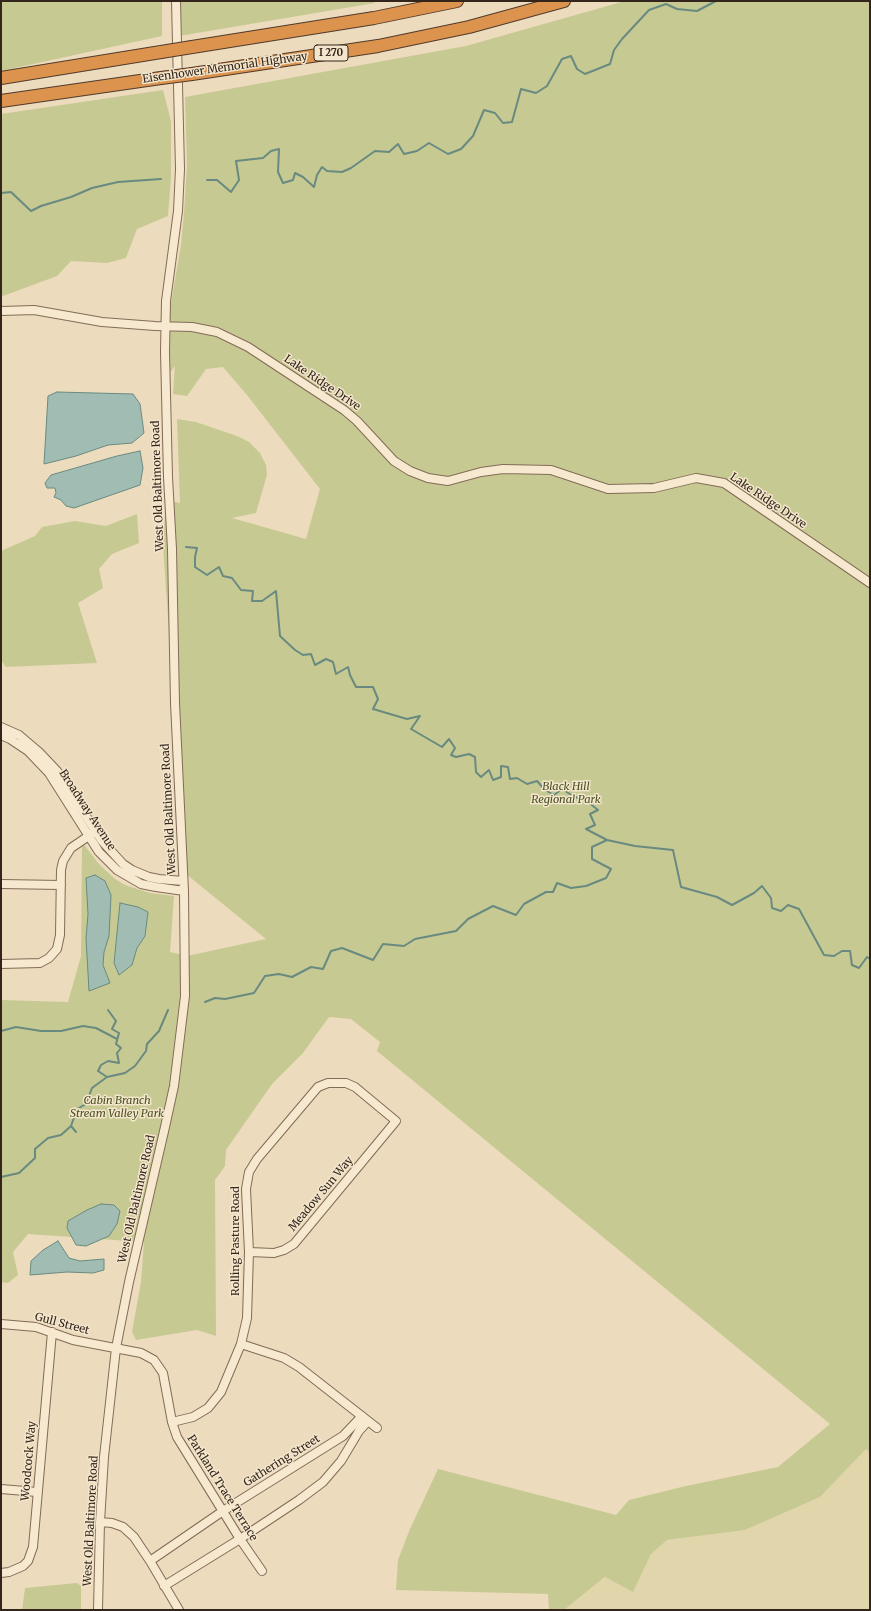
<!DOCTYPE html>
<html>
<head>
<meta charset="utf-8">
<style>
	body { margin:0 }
	#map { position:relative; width:871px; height:1611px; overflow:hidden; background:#ecdbbd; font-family:Merriweather,serif }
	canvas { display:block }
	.frame { position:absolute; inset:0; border:2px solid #33251b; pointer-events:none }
</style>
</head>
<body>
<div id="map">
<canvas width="871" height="1611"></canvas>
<div class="frame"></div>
</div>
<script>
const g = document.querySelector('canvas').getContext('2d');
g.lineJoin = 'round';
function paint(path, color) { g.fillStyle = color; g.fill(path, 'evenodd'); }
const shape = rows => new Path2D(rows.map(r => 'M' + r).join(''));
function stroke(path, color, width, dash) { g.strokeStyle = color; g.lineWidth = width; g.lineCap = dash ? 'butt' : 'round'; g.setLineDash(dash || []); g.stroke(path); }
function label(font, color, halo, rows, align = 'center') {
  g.font = font + ' Merriweather,serif'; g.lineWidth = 3; g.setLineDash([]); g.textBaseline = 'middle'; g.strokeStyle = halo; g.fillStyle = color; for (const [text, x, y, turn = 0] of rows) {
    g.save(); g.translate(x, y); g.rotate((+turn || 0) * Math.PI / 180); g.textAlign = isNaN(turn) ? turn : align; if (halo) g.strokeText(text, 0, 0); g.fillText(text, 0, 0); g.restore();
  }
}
paint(shape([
	[866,1449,870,1453,870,1610,564,1610,606,1577,633,1592,651,1554,667,1540,745,1530,820,1497]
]), '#e1d5ab');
paint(shape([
	[1,1,162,1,162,36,1,71],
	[179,1,372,1,375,3,179,36],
	[625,1,870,1,870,1453,866,1449,820,1497,745,1530,667,1540,651,1554,633,1592,605,1577,564,1610,549,1610,548,1594,396,1590,398,1560,410,1529,438,1469,616,1515,629,1500,686,1486,778,1467,830,1424,377,1051,380,1042,351,1019,329,1017,303,1053,272,1084,226,1150,225,1166,215,1180,216,1336,197,1330,136,1340,132,1332,141,1282,144,1242,28,1234,13,1252,18,1275,8,1283,1,1282,1,1000,68,1002,81,956,82,842,99,864,115,879,125,885,150,893,174,896,170,952,187,956,266,939,186,874,186,845,176,736,163,545,166,500,180,503,177,419,196,422,237,436,249,442,260,453,266,465,267,475,256,513,232,518,306,539,320,489,247,395,223,367,206,369,187,396,173,394,175,366,168,375,170,309,181,245,184,213,187,166,185,97,466,46],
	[163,90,171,121,171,178,168,216,137,229,126,258,107,263,71,261,57,276,3,296,1,295,1,114],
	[137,514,139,543,112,554,99,569,103,588,78,603,97,663,6,667,1,660,1,551,35,536,42,527,75,521,106,526],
	[77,1583,81,1586,81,1610,22,1610,25,1588]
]), '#c7c992');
const water = shape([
	[57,392,133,394,140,404,144,433,132,443,108,445,76,456,44,464,48,396,57,392],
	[140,451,143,468,140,485,74,508,66,506,61,500,54,497,56,493,55,488,47,488,45,483,51,475,117,456,140,451],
	[95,875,105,881,111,895,109,936,104,952,103,965,110,983,89,991,86,938,88,914,86,878,95,875],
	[120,903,138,907,148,912,145,936,137,948,132,965,119,975,114,963,120,903],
	[101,1204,114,1205,120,1211,117,1224,109,1236,86,1246,76,1245,67,1228,68,1221,87,1210,101,1204],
	[58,1241,69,1258,80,1261,104,1259,104,1270,93,1273,67,1272,30,1275,31,1261,43,1250,58,1241]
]);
paint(water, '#a1bdb3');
stroke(water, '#698a80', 1);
stroke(shape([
	[207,180,217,180,231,192,239,180,236,161,263,158,271,151,279,149,278,172,283,183,293,180,295,173,303,177,314,187,317,175,322,167,327,171,342,172,351,168,375,151,389,152,398,144,404,154,417,151,429,143,448,154,461,149,473,136,484,110,495,113,503,123,512,122,521,89,536,93,547,86,562,59,571,56,577,69,585,74,610,64,614,50,622,39,649,10,666,4,677,9,697,11,716,1],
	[1,193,11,192,31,211,41,206,71,197,92,188,118,182,161,179],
	[186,547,197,548,195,557,195,567,207,575,219,567,223,576,232,578,241,590,253,591,252,601,262,601,276,591,280,636,295,650,303,655,311,654,315,665,326,659,333,662,336,674,348,667,350,675,356,687,373,687,378,699,373,709,407,719,420,716,411,729,442,747,449,739,455,748,451,755,456,757,469,754,475,757,476,772,481,777,489,770,493,780,501,777,501,766,508,767,510,779,517,778,527,784,537,781,545,790,554,795,562,789,573,796,588,802,598,810,590,814,595,825,586,829,607,840,635,846,673,850,681,887,717,897,732,905,754,893,762,886,771,898,772,908,781,911,788,905,799,909,824,955,834,956,842,951,850,951,852,965,859,968,867,957,870,959],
	[205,1002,215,998,225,999,254,993,265,976,279,974,292,977,311,967,323,969,331,951,342,948,373,960,383,944,404,946,415,939,456,931,468,919,493,906,516,915,524,904,546,892,553,892,557,883,571,888,586,886,606,878,611,869,592,859,592,847,607,840],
	[1,1031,16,1027,41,1031,61,1031,83,1026,96,1028,117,1039],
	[107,1077,98,1071,101,1065,108,1061,119,1063,117,1053,121,1048,116,1044,119,1033,112,1029,116,1021,108,1010],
	[71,1126,76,1132],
	[1,1177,19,1173,35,1158,35,1149,48,1138,61,1135,71,1126,77,1109,86,1104,92,1088,107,1077,125,1073,135,1066,146,1051,147,1044,159,1031,168,1010]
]), '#698a80', 2);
const minor = shape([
	[1,311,34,310,102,322,155,326,192,327,217,332,248,347,344,410,357,421,394,461,410,471,428,478,448,481,481,472,503,469,551,470,608,489,654,488,696,478,724,483,870,583],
	[1,727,19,735,39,752,57,771,102,841,123,864,132,870,149,877,159,879,183,881],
	[1,735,10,739,28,751,49,773,99,852,117,870,141,884,156,887,184,891],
	[1,884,61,885],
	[1,964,40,963,49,958,57,949,60,935,61,870,63,861,71,848,93,833],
	[1,1324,36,1327,73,1340,141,1353,154,1360,163,1373,172,1422,177,1437,240,1539,262,1571],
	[241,1344,284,1358,299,1367,377,1428],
	[172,1422,193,1417,208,1408,221,1392,241,1344,247,1318,249,1252,246,1189,249,1172,257,1159,318,1087,328,1083,346,1083,355,1087,396,1121,294,1244,284,1250,274,1253,249,1252],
	[1,1489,37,1492],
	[100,1522,112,1523,123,1527,134,1537,150,1561,179,1610],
	[150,1561,223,1511,343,1436,362,1416],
	[1,1573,9,1572,23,1566,28,1561,33,1547,52,1332],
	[164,1586,240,1539,299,1500,323,1482,341,1461,359,1431,368,1421],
	[98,1610,100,1522,104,1457,116,1348,129,1282,165,1127,174,1086,185,996,184,891,175,703,172,549,168,477,165,352,166,301,178,211,180,169,176,1]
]);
const highway = shape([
	[192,47,374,18,457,1],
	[192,74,378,46,469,27,564,1],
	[1,78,161,52],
	[1,101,161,78]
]);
stroke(minor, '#836b57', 10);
stroke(highway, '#503a2b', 14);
stroke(minor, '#f7e9d0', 8);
stroke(highway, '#db934e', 12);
const highwayBridge = shape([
	[161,52,192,47],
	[161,78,192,74]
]);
stroke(highwayBridge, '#503a2b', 14, []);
stroke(highwayBridge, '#db934e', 12);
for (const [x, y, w] of [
	[331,53,34]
]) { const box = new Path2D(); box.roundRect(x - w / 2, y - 8, w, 16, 3); g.fillStyle = '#f4e6cc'; g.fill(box); stroke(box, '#33251b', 1); }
label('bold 10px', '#33251b', null, [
	["I 270",331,53]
]);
label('11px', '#33251b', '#f4e6cc', [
	["Eisenhower Memorial Highway",225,68,-8],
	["Lake Ridge Drive",322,383,34],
	["West Old Baltimore Road",158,486,-92],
	["Lake Ridge Drive",768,501,34],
	["West Old Baltimore Road",169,809,-93],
	["Broadway Avenue",87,810,57],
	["Meadow Sun Way",321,1194,-50],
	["West Old Baltimore Road",137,1199,-77],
	["Rolling Pasture Road",236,1241,-90],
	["Gull Street",62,1324,15],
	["Woodcock Way",29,1461,-85],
	["Gathering Street",282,1461,-32],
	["Parkland Trace Terrace",222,1488,58],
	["West Old Baltimore Road",91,1521,-87]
]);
label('italic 11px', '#474f22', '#f4e6cc', [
	["Black Hill",566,787],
	["Regional Park",566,800],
	["Cabin Branch",117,1101],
	["Stream Valley Park",117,1114]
]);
</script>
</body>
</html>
